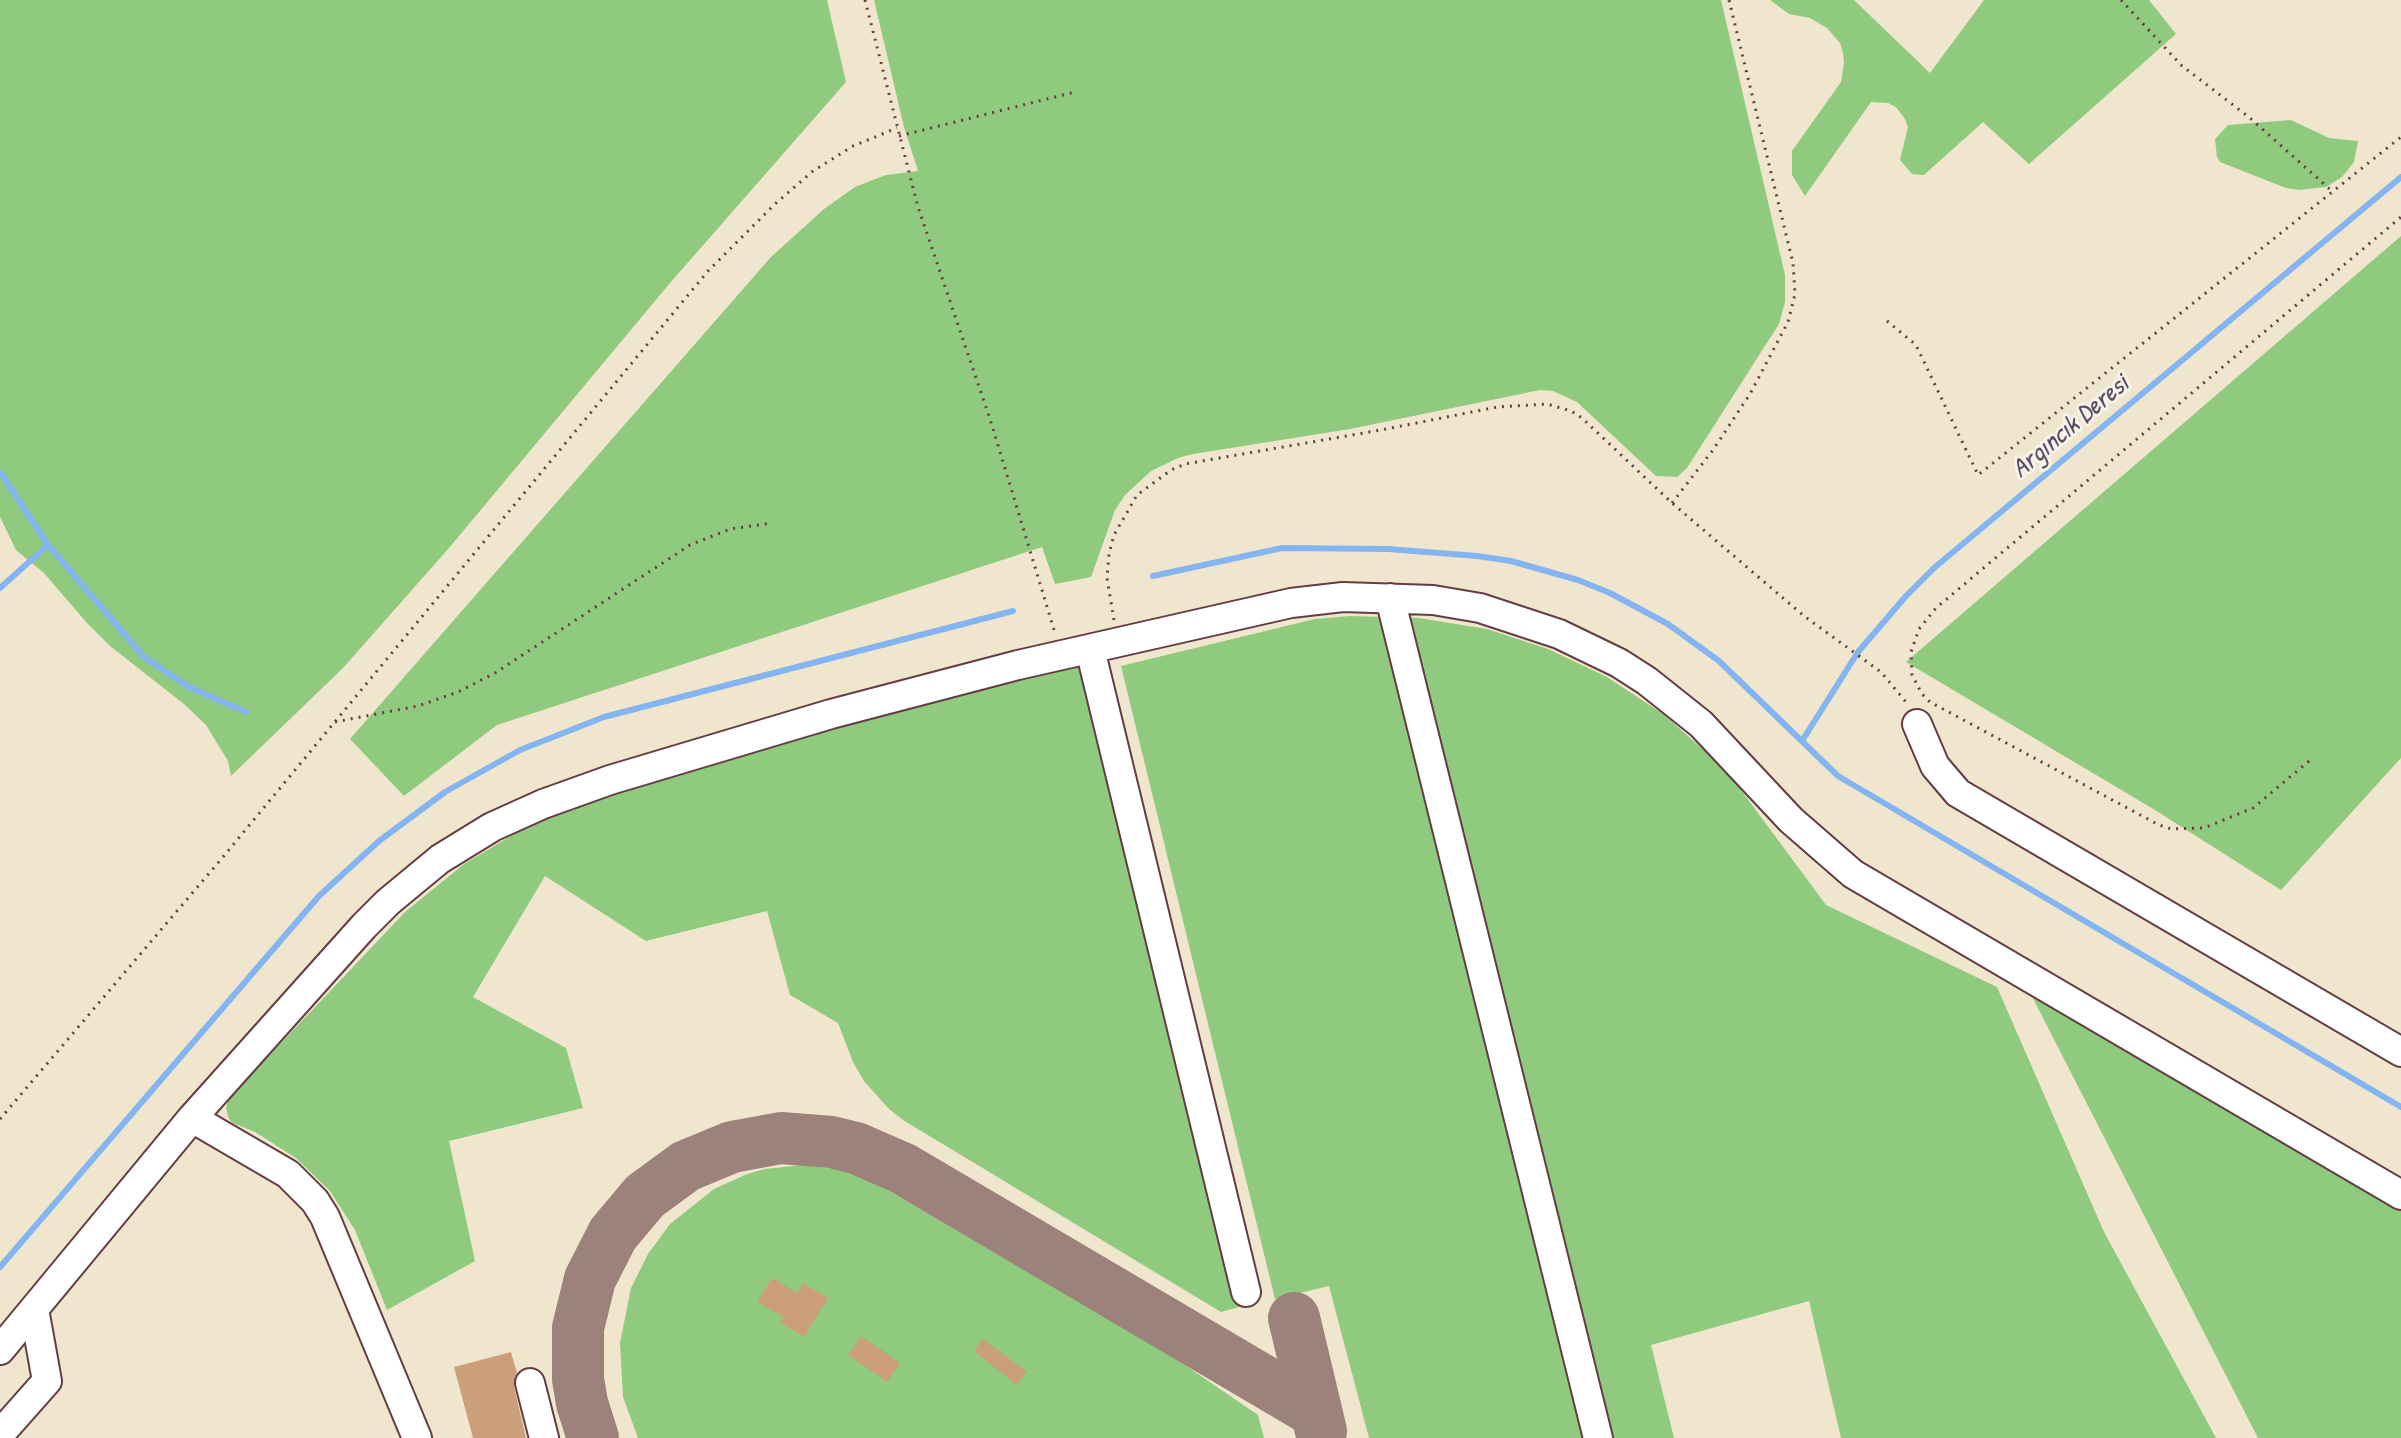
<!DOCTYPE html>
<html>
<head>
<meta charset="utf-8">
<style>
	body { margin:0 }
	canvas { display:block; background:#f0e6cd }
</style>
</head>
<body>
<canvas width="2401" height="1438"></canvas>
<script>
const g = document.querySelector('canvas').getContext('2d');
g.lineJoin = 'round';
function paint(path, color) { g.fillStyle = color; g.fill(path, 'evenodd'); }
const shape = rows => new Path2D(rows.map(r => 'M' + r).join(''));
function stroke(path, color, width, dash) { g.strokeStyle = color; g.lineWidth = width; g.lineCap = dash ? 'butt' : 'round'; g.setLineDash(dash || []); g.stroke(path); }
function label(font, color, halo, rows, align = 'center') {
  g.font = font + ' "Patrick Hand",sans-serif'; g.lineWidth = 6; g.setLineDash([]); g.textBaseline = 'middle'; g.strokeStyle = halo; g.fillStyle = color; for (const [text, x, y, turn = 0] of rows) {
    g.save(); g.translate(x, y); g.rotate((+turn || 0) * Math.PI / 180); g.textAlign = isNaN(turn) ? turn : align; if (halo) g.strokeText(text, 0, 0); g.fillText(text, 0, 0); g.restore();
  }
}
paint(shape([
	[0,0,827,0,846,82,670,283,449,548,343,668,231,776,228,761,206,725,184,704,110,646,87,623,44,573,16,550,0,517],
	[874,0,1721,0,1785,275,1785,302,1779,324,1687,468,1677,477,1656,476,1577,402,1553,391,1540,390,1350,429,1193,454,1178,458,1151,471,1125,495,1115,510,1091,577,1055,584,1042,547,497,725,404,796,350,739,771,257,824,209,855,187,886,175,918,171,904,127],
	[1770,0,1854,0,1930,73,1984,0,2149,0,2176,34,2029,164,1983,122,1924,175,1912,174,1900,160,1908,127,1905,119,1896,107,1888,103,1871,102,1805,196,1792,175,1792,151,1841,82,1844,63,1843,53,1840,43,1827,28,1810,18,1789,14],
	[2291,120,2329,138,2358,141,2354,162,2342,177,2326,187,2299,190,2286,188,2220,162,2217,157,2215,139,2228,125],
	[2401,236,2401,758,2281,890,2155,810,1906,662],
	[1350,616,1419,618,1487,629,1548,649,1607,677,1663,714,1715,760,1738,786,1826,905,1997,987,2104,1232,2216,1438,1841,1438,1809,1301,1651,1345,1674,1438,1369,1438,1329,1286,1275,1299,1121,666,1315,619],
	[1085,658,1243,1306,1221,1312,903,1120,889,1109,864,1081,853,1062,838,1023,790,995,767,911,646,941,545,876,473,997,566,1048,583,1108,449,1141,475,1261,387,1310,355,1230,330,1191,296,1158,255,1132,233,1123,229,1119,226,1108,229,1098,405,912,464,864,531,824,566,808,699,763],
	[2019,971,2401,1202,2401,1438,2258,1438],
	[803,1165,843,1170,862,1175,1163,1350,1258,1415,1264,1438,638,1438,623,1397,620,1343,631,1288,648,1254,670,1224,714,1189,747,1174,765,1169]
]), '#8fca7e');
stroke(shape([
	[0,472,48,545,144,657,189,687,246,712],
	[1153,576,1282,548,1388,549,1477,556,1511,561,1578,580,1610,593,1668,624,1719,661,1838,776,2401,1107],
	[0,588,48,545],
	[1802,741,1858,652,1906,596,1934,568,2401,177],
	[0,1267,319,896,379,841,445,792,520,750,604,717,1013,611]
]), '#84b5f0', 6);
stroke(shape([
	[1294,1318,1321,1431],
	[593,1438,582,1403,578,1379,578,1328,590,1279,613,1234,645,1196,686,1166,732,1147,781,1138,831,1142,856,1148,902,1168,1316,1412]
]), '#9d827c', 52);
paint(shape([
	[772,1278,797,1293,803,1283,828,1298,804,1337,780,1322,783,1317,757,1302],
	[861,1336,900,1363,887,1382,848,1355],
	[983,1339,1027,1372,1017,1385,974,1351],
	[511,1352,517,1373,514,1387,526,1438,473,1438,454,1367]
]), '#cb9f79');
const minor = shape([
	[1390,598,1598,1438],
	[1090,649,1246,1292],
	[1917,724,1935,766,1958,793,2401,1052],
	[192,1118,288,1174,315,1201,325,1217,417,1438],
	[0,1350,192,1118,364,926,388,902,440,859,492,827,543,804,610,780,831,714,1018,665,1291,603,1343,597,1433,600,1480,608,1559,634,1619,663,1647,681,1701,724,1791,820,1853,874,2401,1195],
	[530,1383,544,1438],
	[0,1434,47,1381,34,1309]
]);
stroke(minor, '#633d43', 32);
stroke(shape([
	[865,0,918,207,990,419,1055,633],
	[2121,0,2181,65,2250,118,2333,192],
	[899,136,1075,92],
	[1887,321,1916,345,1978,475,2401,137],
	[1672,503,1713,450,1750,394,1788,322,1795,294,1793,263,1729,0],
	[1114,620,1107,578,1109,554,1114,535,1137,495,1171,470,1185,464,1381,430,1497,407,1547,404,1571,411,1582,418,1672,503,1804,616,1881,672,1906,702],
	[335,722,418,706,458,692,495,673,690,545,730,529,772,523],
	[2309,761,2253,808,2204,828,2171,829,2159,825,1930,702,1922,694,1912,675,1911,652,1919,629,1936,608,2401,217],
	[0,1119,223,857,708,271,775,204,813,171,853,146,897,128]
]), '#633d43', 3, [2, 6]);
stroke(minor, '#fff', 28);
label('italic 26px', '#5b4c66', '#f7f3e8', [
	["Argıncık Deresi",2071,427,-40]
]);
</script>
</body>
</html>
